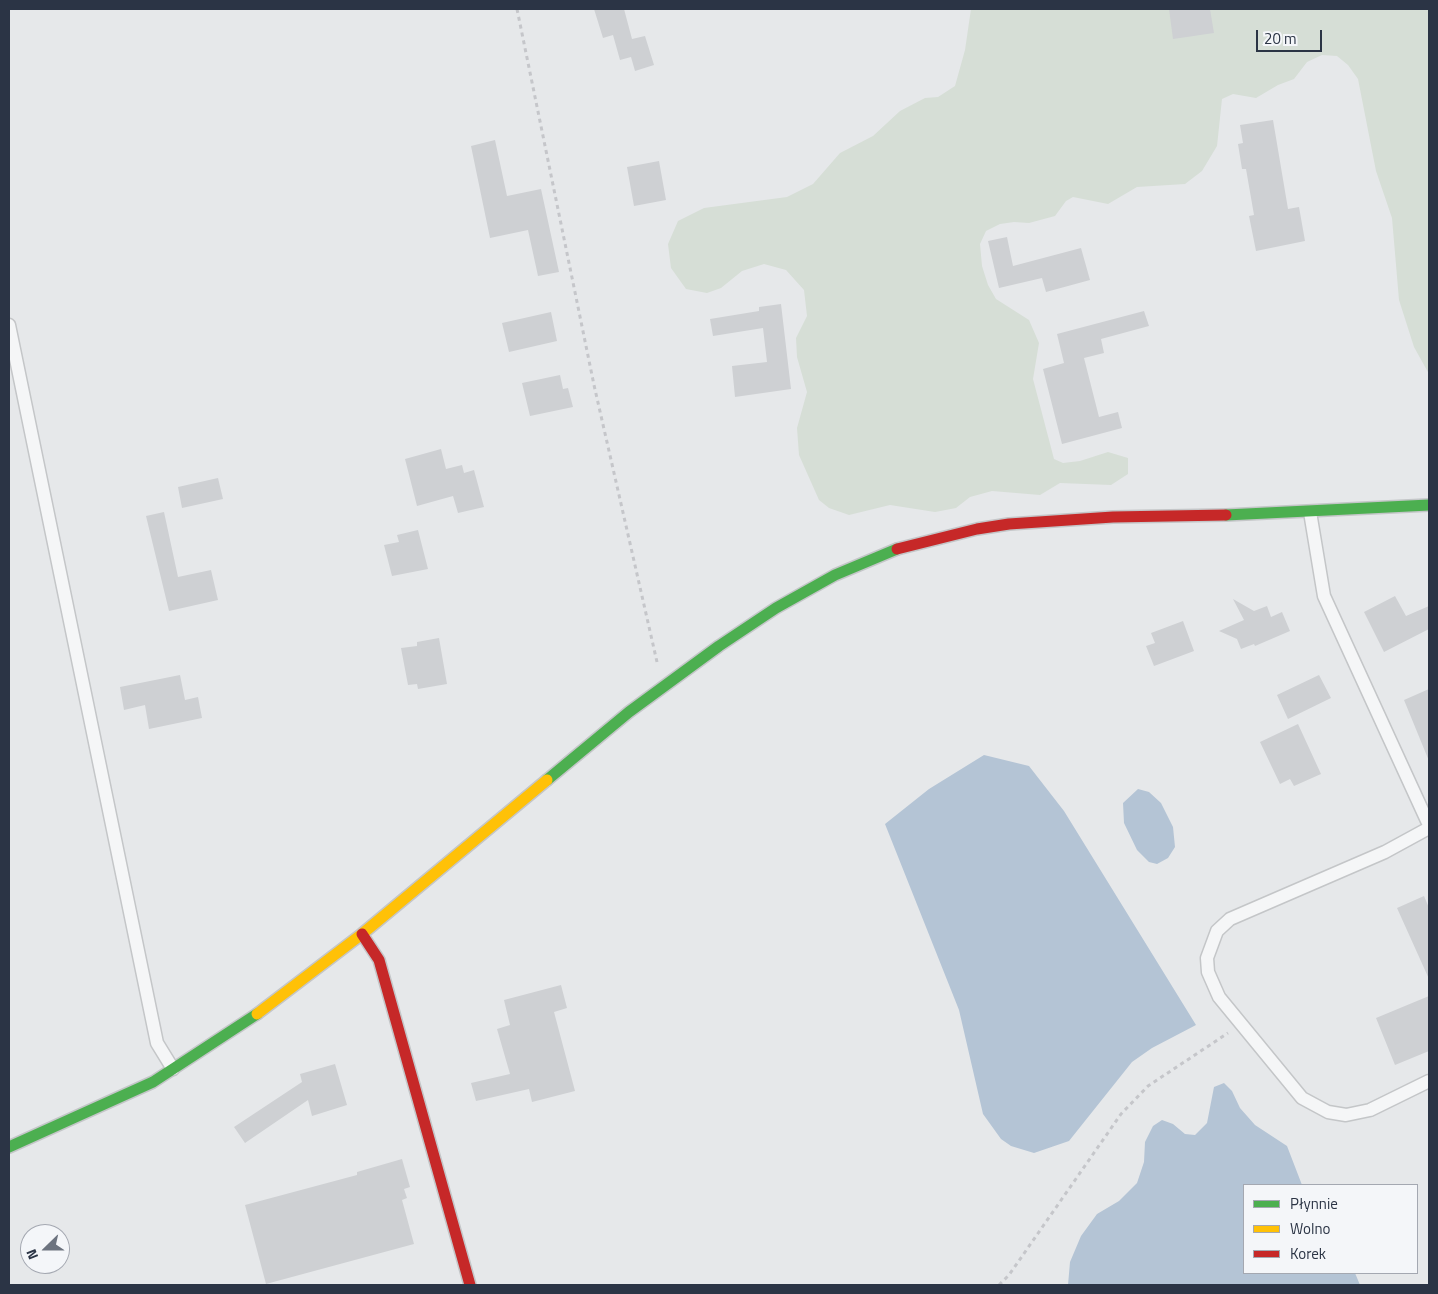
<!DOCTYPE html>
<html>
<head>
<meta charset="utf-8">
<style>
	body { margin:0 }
	#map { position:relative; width:1438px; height:1294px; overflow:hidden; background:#e6e8ea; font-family:"Titillium Web",sans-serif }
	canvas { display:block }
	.frame { position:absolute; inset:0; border:10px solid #2b3445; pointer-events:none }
	.legend { position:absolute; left:1243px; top:1184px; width:175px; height:90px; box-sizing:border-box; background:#f4f6f9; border:1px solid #a4a8b1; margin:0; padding:6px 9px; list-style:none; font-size:15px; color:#2b3445 }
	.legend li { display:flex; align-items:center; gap:10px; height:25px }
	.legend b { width:25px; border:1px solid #a4a8b1 }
	.north { position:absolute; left:20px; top:1224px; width:50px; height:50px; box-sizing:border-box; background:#f4f6f9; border:1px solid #a4a8b1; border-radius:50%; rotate:248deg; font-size:14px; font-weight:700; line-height:20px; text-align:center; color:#2b3445 }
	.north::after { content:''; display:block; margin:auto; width:18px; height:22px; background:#6c737f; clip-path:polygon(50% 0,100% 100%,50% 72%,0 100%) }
	.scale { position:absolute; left:1256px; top:30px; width:66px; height:22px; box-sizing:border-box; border:2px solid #2b3445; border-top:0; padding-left:6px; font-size:15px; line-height:18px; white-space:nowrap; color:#2b3445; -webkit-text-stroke:4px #f4f6f9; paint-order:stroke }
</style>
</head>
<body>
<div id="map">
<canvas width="1438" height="1294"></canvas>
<div class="frame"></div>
<ul class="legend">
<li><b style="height:6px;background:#4caf50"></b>Płynnie</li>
<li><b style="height:6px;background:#ffc107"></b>Wolno</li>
<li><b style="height:6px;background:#c62828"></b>Korek</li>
</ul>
<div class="north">N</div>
<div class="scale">20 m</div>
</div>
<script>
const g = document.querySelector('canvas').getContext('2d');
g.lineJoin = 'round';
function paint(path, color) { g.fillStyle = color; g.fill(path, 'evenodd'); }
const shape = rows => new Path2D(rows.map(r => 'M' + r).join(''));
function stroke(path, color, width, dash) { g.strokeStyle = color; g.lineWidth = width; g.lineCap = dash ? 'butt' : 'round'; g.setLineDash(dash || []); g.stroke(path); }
paint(shape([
	[971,9,1429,9,1429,374,1414,347,1399,300,1392,218,1376,171,1358,79,1348,65,1337,56,1322,55,1307,62,1294,79,1278,85,1256,98,1233,94,1222,99,1217,146,1202,171,1185,184,1137,187,1108,204,1073,197,1066,201,1055,216,1029,223,1014,222,1000,224,986,231,980,244,982,266,988,285,996,299,1029,320,1039,343,1033,379,1054,459,1063,463,1080,461,1108,452,1128,458,1128,474,1111,485,1060,483,1040,495,992,491,970,497,956,508,935,512,890,505,849,515,829,508,819,500,799,455,797,428,807,392,797,357,796,338,807,316,804,290,786,270,764,264,742,271,721,288,707,293,686,289,671,268,668,244,678,221,704,208,787,197,813,184,840,153,873,136,900,111,925,98,938,97,955,86,965,50]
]), '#d6ded6');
paint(shape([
	[984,755,1029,766,1064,811,1196,1025,1152,1048,1132,1062,1069,1141,1034,1153,1011,1146,1001,1139,983,1114,959,1010,885,824,929,789],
	[1138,789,1149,792,1161,803,1173,827,1175,847,1168,858,1157,864,1149,862,1137,850,1124,823,1123,803],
	[1224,1083,1232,1091,1240,1108,1255,1125,1287,1146,1302,1185,1244,1185,1244,1273,1355,1273,1360,1285,1068,1285,1070,1262,1081,1236,1097,1214,1119,1201,1137,1183,1144,1162,1145,1142,1153,1126,1162,1120,1173,1124,1185,1134,1195,1135,1207,1123,1214,1087]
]), '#b4c4d5');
paint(shape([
	[594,9,624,9,632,39,645,36,654,65,635,71,631,57,620,60,613,35,603,38],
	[1169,9,1210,9,1214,33,1173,39],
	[1273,120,1288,209,1299,207,1305,241,1256,251,1249,216,1254,215,1246,169,1242,169,1238,144,1243,143,1240,125],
	[495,140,507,196,541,189,559,272,538,276,528,230,490,238,471,146],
	[659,161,666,200,634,206,627,167],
	[1007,237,1013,266,1081,248,1090,280,1046,292,1042,278,999,288,988,241],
	[781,304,791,389,735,397,732,366,767,362,763,328,713,336,710,319,759,311,759,307],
	[1144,311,1149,326,1101,339,1104,353,1084,358,1099,417,1118,412,1122,428,1062,444,1043,369,1064,363,1057,334],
	[551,312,557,341,509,352,502,323],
	[560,375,563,389,568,388,573,407,530,416,522,383],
	[441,449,446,469,462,465,464,473,474,470,484,507,458,513,453,496,417,506,405,459],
	[218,478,223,499,182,508,178,487],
	[164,512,178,577,211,570,218,600,169,611,146,516],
	[418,530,428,569,392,576,384,545,399,542,397,535],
	[1395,596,1406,616,1429,606,1429,629,1384,652,1364,612],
	[1233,599,1254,611,1267,606,1271,617,1282,612,1290,631,1255,646,1254,644,1241,649,1237,639,1219,631,1244,620],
	[1183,621,1194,651,1154,666,1146,646,1155,643,1151,633],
	[439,638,447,684,418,689,417,684,408,685,401,648,417,646,417,642],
	[180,675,185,700,198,697,202,718,149,729,145,705,124,710,120,687],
	[1319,675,1331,698,1288,719,1277,695],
	[1429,689,1429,761,1404,700],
	[1298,724,1321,774,1294,786,1290,779,1280,784,1260,742],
	[1424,896,1429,908,1429,979,1397,908],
	[561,985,567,1008,554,1012,575,1091,532,1102,529,1089,476,1101,471,1083,510,1074,497,1029,510,1025,504,1000],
	[1429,996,1429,1051,1395,1065,1376,1018],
	[335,1064,347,1105,312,1116,308,1100,245,1143,234,1127,302,1082,300,1074],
	[402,1159,410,1187,404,1189,407,1198,402,1200,414,1244,266,1284,245,1205,357,1175,357,1172]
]), '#ced0d3');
const lane = shape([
	[9,325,157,1043,173,1069],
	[1310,512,1324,596,1429,825],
	[1429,828,1385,852,1230,919,1217,931,1207,958,1208,972,1219,997,1302,1098,1328,1112,1346,1115,1370,1110,1429,1081]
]);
const fast = shape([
	[1226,515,1429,505],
	[547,780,629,712,719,646,776,608,835,575,897,549],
	[9,1147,153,1082,257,1014]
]);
const slow = shape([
	[257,1014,362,934,547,780]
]);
const jam = shape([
	[897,549,977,529,1009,524,1113,517,1226,515],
	[362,934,379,960,470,1285]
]);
stroke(lane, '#c4c6c8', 15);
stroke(fast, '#c4c6c8', 14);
stroke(slow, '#c4c6c8', 14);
stroke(jam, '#c4c6c8', 14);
stroke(shape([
	[517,9,594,385,657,662],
	[999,1285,1009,1275,1121,1114,1148,1086,1228,1033]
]), '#c5c6ca', 3, [4, 4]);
stroke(lane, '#f5f6f7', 12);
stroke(fast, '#4caf50', 11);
stroke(slow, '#ffc107', 11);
stroke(jam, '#c62828', 11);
</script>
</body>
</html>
